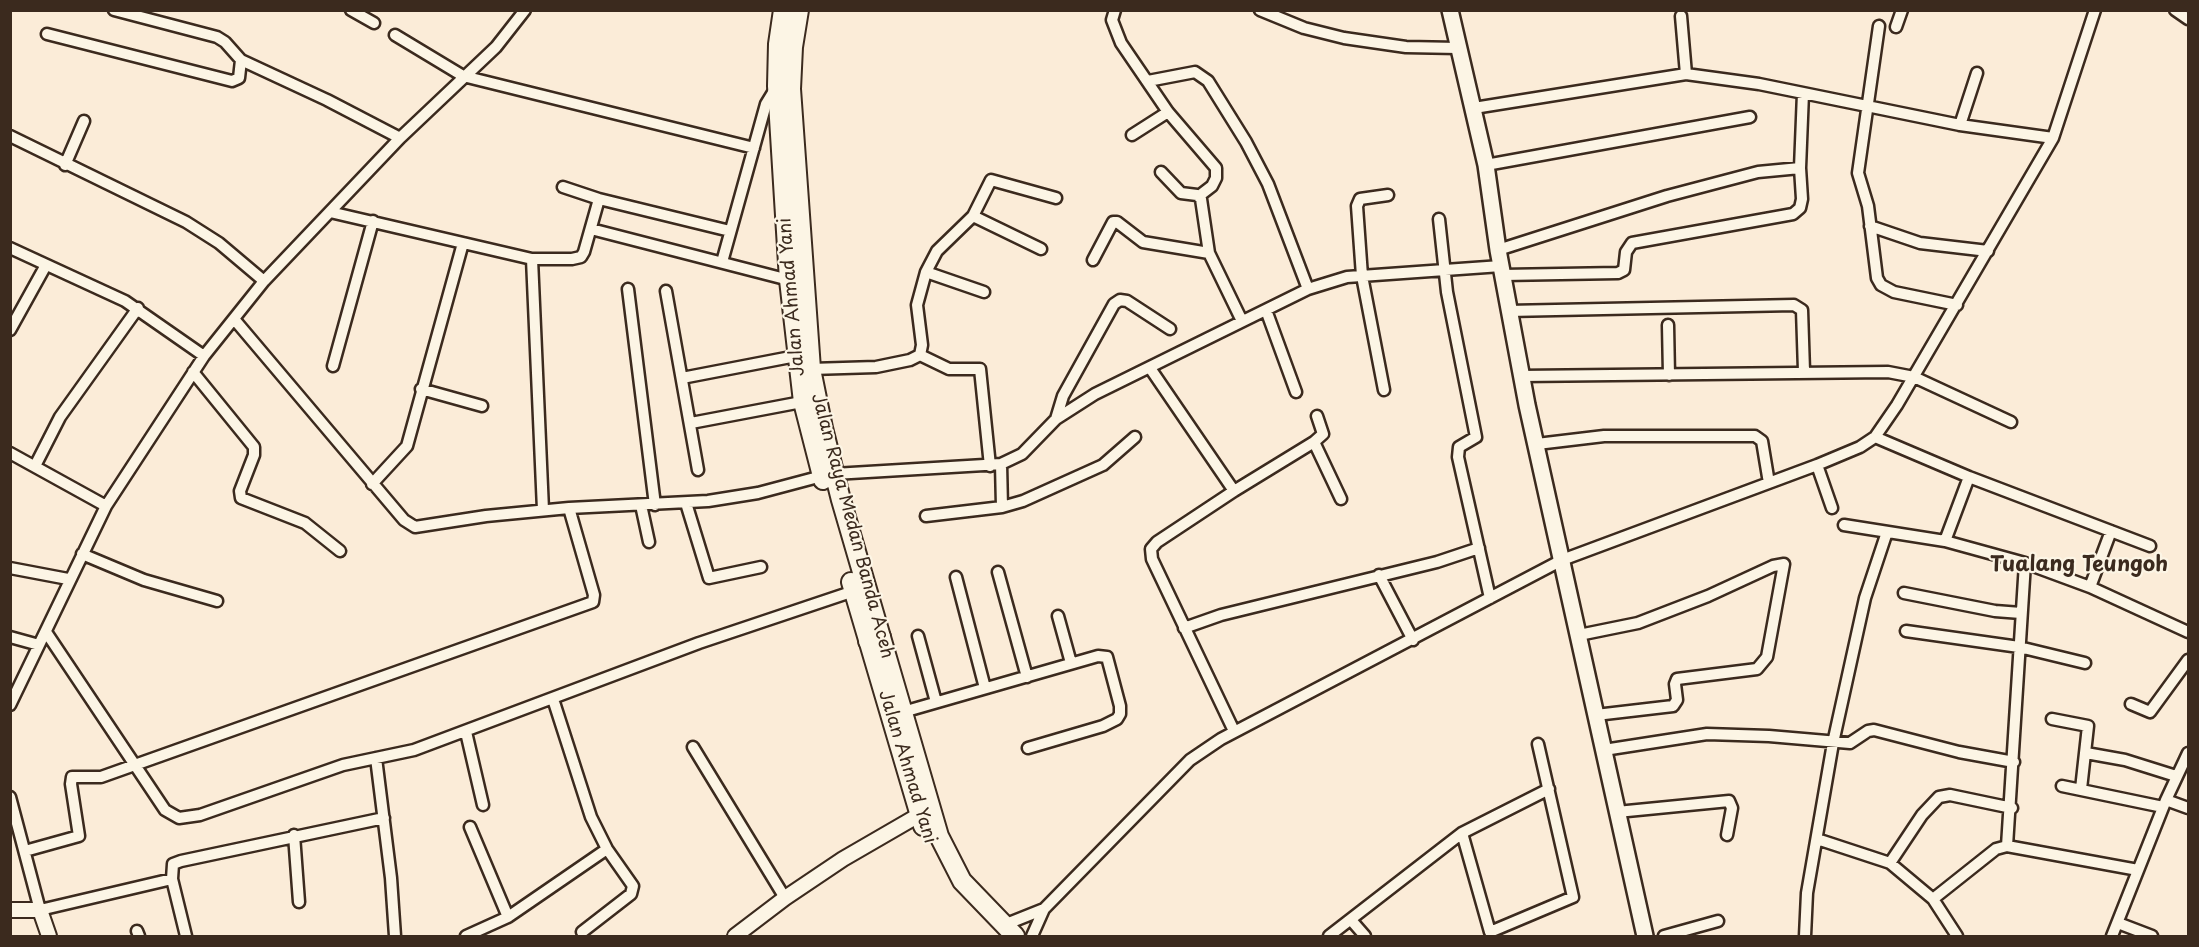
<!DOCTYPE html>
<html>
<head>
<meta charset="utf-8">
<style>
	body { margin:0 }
	#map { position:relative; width:2199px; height:947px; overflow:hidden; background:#fbecd8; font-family:"Playpen Sans",sans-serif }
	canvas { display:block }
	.frame { position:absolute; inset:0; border:12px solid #3b2a1e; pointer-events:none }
</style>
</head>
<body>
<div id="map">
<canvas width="2199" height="947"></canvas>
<div class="frame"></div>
</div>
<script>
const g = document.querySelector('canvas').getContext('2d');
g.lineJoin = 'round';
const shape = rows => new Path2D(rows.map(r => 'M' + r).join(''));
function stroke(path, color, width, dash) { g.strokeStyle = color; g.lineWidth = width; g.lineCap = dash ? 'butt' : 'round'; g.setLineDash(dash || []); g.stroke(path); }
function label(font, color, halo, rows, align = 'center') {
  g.font = font + ' "Playpen Sans",sans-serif'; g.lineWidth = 4.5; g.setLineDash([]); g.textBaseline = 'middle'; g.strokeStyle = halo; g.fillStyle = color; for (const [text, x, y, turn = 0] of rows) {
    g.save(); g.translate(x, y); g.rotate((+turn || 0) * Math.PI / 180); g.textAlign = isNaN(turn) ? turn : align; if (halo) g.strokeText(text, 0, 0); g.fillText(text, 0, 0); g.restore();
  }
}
const minor = shape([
	[114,10,217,37,225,42,241,60,327,100,400,138],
	[351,10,374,23],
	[1115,10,1112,20,1121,43,1168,112,1216,168,1216,178,1212,186,1199,196],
	[1260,10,1304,28,1344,38,1406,47,1458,48],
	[2175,10,2188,19],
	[1681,16,1686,74],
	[1879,26,1858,173,1868,206,1877,278,1881,285,1894,292,1957,305],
	[1896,27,1902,10],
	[47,34,232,81,239,78,241,60],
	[395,35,463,76,754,148],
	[1148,81,1195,72,1208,81,1246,142,1268,184,1308,289],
	[1474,108,1686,74,1759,84,1960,125,2053,138],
	[1960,125,1977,73],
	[1132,135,1168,112],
	[10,136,186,222,219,243,264,281],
	[65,165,84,121],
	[1486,165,1750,117],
	[1161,172,1181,193,1197,195,1201,199,1209,253,1242,321],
	[563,187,599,199,730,231],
	[330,212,532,259,572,259,581,257,584,252,599,199],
	[973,216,1041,249],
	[1439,219,1447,292,1476,437,1459,447,1458,457,1490,598],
	[1870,226,1920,243,1988,251],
	[591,229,789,280],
	[10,248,125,301,204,356],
	[1498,250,1667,196,1758,172,1800,168],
	[532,259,543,510],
	[1093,260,1113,222,1117,222,1143,242,1209,253],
	[722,262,766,104,777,86],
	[926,272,984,292],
	[1503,275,1618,273,1624,270,1626,252,1632,243,1793,214,1800,208,1802,199,1800,168,1803,93],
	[628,289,655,505],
	[666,291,698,470],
	[1266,310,1296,392],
	[1508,311,1794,305,1802,310,1804,371],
	[234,319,404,520,415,527,486,516,569,508,708,501,758,493,822,476],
	[1668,325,1669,375],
	[10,330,46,265],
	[920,355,949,369,980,369,990,466],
	[333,366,373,221],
	[1150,368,1234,491],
	[811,369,876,367,910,360,920,355,922,345,917,305,926,272,937,251,973,216,991,180,1056,198],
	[193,372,254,447,254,455,240,491,241,498,305,523,340,551],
	[1521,376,1888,372,1914,377,2011,422],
	[682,378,796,356],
	[421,389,482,406],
	[1384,390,1362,276,1357,206,1360,199,1388,195],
	[1056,419,1063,396,1114,304,1120,300,1127,301,1170,329],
	[691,423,807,401],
	[1875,437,1969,477,1945,541,2025,563,2090,587,2188,632],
	[1314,442,1341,499],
	[1537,444,1604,436,1755,436,1762,441,1769,483],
	[10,453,106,506],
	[1817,465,1832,508],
	[35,466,60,417,138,308],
	[834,474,1001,464,1022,454,1056,419,1095,394,1308,289,1347,277,1501,266],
	[1969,477,2150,546],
	[372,484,407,446,463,243],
	[686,503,709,578,761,567],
	[641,505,649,542],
	[1002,507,1023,501,1103,465,1135,437],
	[926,516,1002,507,1001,464],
	[1844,525,1945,541],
	[82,554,144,580,217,601],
	[10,568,68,579],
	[998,572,1027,677],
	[1379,575,1413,640],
	[956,577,985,688],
	[2090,587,2111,531],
	[1904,593,1995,611,2021,613],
	[1058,616,1071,663],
	[1184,628,1221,615,1437,562,1479,548],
	[1906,631,2019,647,2085,663],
	[46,632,165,810,179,818,200,815,343,765,414,750,699,643,854,591],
	[1579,635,1638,623,1708,596,1773,566,1784,564,1767,657,1757,669,1677,679,1675,684,1677,700,1673,706,1596,715],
	[918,636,936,702],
	[10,637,39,645],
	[553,699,591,817,607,849,633,886,631,894,582,932],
	[2131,704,2150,712,2188,660],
	[10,705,106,506,204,356,264,281,400,138,496,47,525,10],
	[903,712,1098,656,1107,657,1120,706,1120,714,1117,719,1103,726,1028,748],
	[2052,719,2088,726,2081,789],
	[1234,731,1152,559,1151,549,1157,542,1234,491,1314,442,1323,434,1317,416],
	[466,732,483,805],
	[693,747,785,898],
	[1604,750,1707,734,1769,736,1850,743,1868,731,1874,730,1959,752,2014,762],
	[2086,753,2125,760,2176,776],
	[376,758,391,878,395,936],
	[2062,786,2163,807],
	[10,797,40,910,172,879,173,864,181,861,384,818],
	[2166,800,2188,808],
	[1617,812,1729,801,1732,808,1727,835],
	[470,827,508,917],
	[1462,833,1490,932,1573,897,1538,744],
	[294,835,299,902],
	[1817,839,1890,863,1933,899,1957,936],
	[2007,846,2025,563],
	[25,851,79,836,71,784,72,777,101,777,593,602,594,595,569,508],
	[1890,863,1922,815,1939,797,1950,795,2012,808],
	[172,879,186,936],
	[1933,899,1996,849,2007,846,2138,870],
	[1351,920,1365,936],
	[2118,923,2152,936],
	[1004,925,1044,909],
	[137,931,139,936],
	[466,936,508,917,607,849],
	[1032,936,1044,909,1190,760,1221,739,1562,560,1817,465,1860,447,1875,437,1897,405,2053,138,2095,10],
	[1329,936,1462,833,1549,789],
	[1664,936,1718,921],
	[1805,936,1807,893,1833,743,1865,598,1887,532],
	[2112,936,2166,800,2188,753]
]);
const tertiary = shape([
	[10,910,40,910,49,936],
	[735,936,785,898,843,859,919,815]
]);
const secondary = shape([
	[1450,10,1486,165,1498,250,1527,405,1645,936]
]);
const primary = shape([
	[783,10,778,44,777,86,789,280,803,402,823,480],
	[799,10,793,47,791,89,811,369,823,428,841,500,939,836,962,881,1015,936],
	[851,582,923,826]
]);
const trunk = shape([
	[868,641,881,637]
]);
stroke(minor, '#3b2a1e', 15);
stroke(tertiary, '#3b2a1e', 18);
stroke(secondary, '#3b2a1e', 20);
stroke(primary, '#3b2a1e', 22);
stroke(trunk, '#3b2a1e', 22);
stroke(minor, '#fcf5e5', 10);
stroke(tertiary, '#fcf5e5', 14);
stroke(secondary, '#fcf5e5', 15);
stroke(primary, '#fcf5e5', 18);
stroke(trunk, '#fcf5e5', 18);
label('18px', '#3b2a1e', '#fcf5e5', [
	["Jalan Ahmad Yani",792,297,-95],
	["Jalan Raya Medan Banda Aceh",852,526,75],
	["Jalan Ahmad Yani",907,767,73]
]);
label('bold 21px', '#3b2a1e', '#fcf5e5', [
	["Tualang Teungoh",2079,565]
]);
</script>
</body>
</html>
